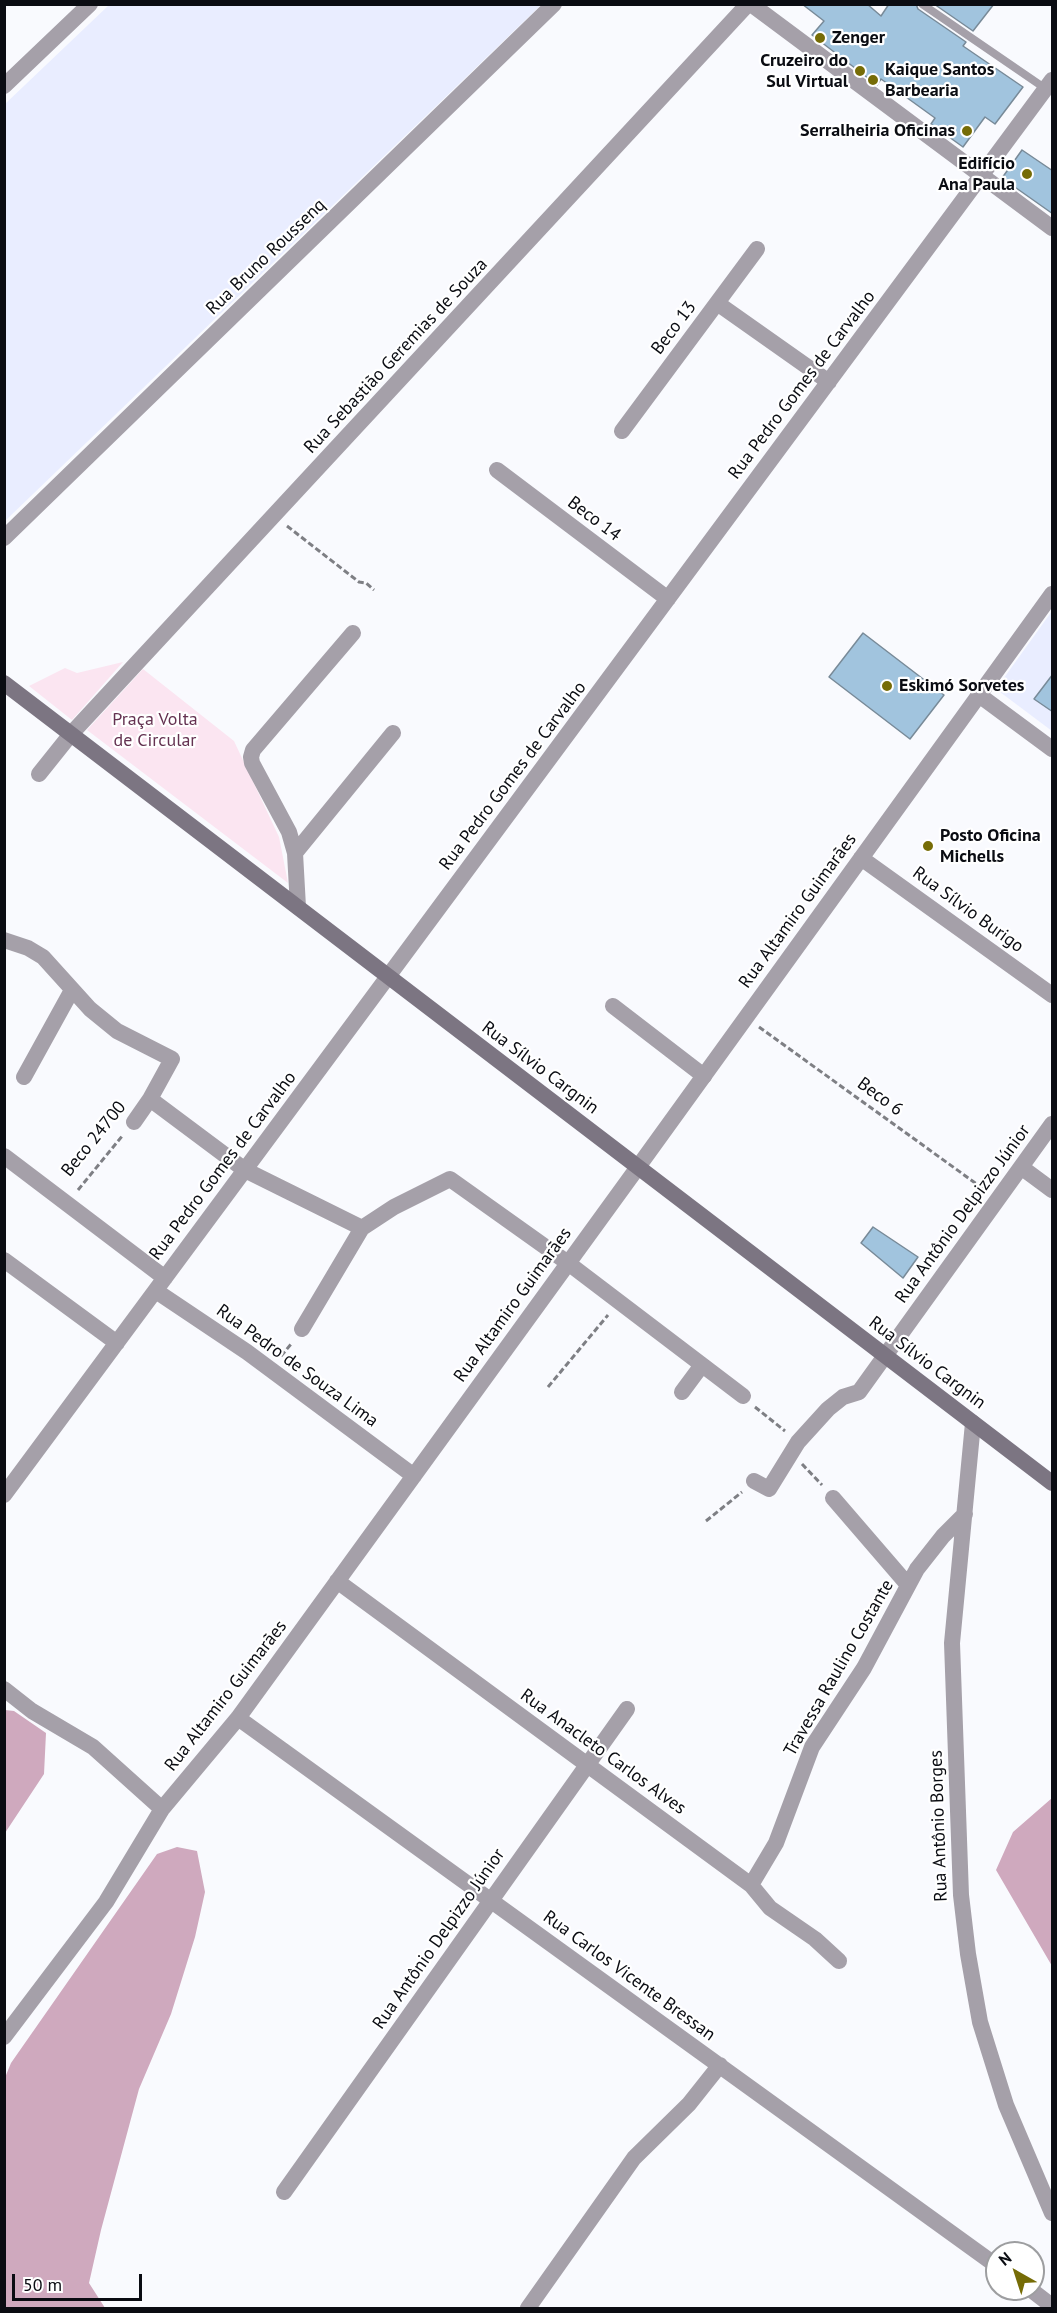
<!DOCTYPE html>
<html>
<head>
<meta charset="utf-8">
<style>
	body { margin:0 }
	#map { position:relative; width:1057px; height:2313px; overflow:hidden; background:#f9fafe; font-family:"PT Sans",sans-serif }
	canvas { display:block }
	.frame { position:absolute; inset:0; border:6px solid #0a0c12; pointer-events:none }
	.north { position:absolute; left:985px; top:2241px; width:60px; height:60px; box-sizing:border-box; background:#fff; border:2px solid #9d9ea0; border-radius:50%; rotate:321deg; font-size:16px; font-weight:700; line-height:24px; text-align:center; color:#0a0c12 }
	.north::after { content:''; display:block; margin:auto; width:21px; height:27px; background:#766c06; clip-path:polygon(50% 0,100% 100%,50% 72%,0 100%) }
	.scale { position:absolute; left:12px; top:2274px; width:130px; height:27px; box-sizing:border-box; border:3px solid #0a0c12; border-top:0; padding-left:8px; font-size:18px; line-height:21px; white-space:nowrap; color:#0a0c12; -webkit-text-stroke:4px #fff; paint-order:stroke }
</style>
</head>
<body>
<div id="map">
<canvas width="1057" height="2313"></canvas>
<div class="frame"></div>
<div class="north">N</div>
<div class="scale">50 m</div>
</div>
<script>
const g = document.querySelector('canvas').getContext('2d');
g.lineJoin = 'round';
function paint(path, color) { g.fillStyle = color; g.fill(path, 'evenodd'); }
const shape = rows => new Path2D(rows.map(r => 'M' + r).join(''));
function stroke(path, color, width, dash) { g.strokeStyle = color; g.lineWidth = width; g.lineCap = dash ? 'butt' : 'round'; g.setLineDash(dash || []); g.stroke(path); }
function label(font, color, halo, rows, align = 'center') {
  g.font = font + ' "PT Sans",sans-serif'; g.lineWidth = 4.5; g.setLineDash([]); g.textBaseline = 'middle'; g.strokeStyle = halo; g.fillStyle = color; for (const [text, x, y, turn = 0] of rows) {
    g.save(); g.translate(x, y); g.rotate((+turn || 0) * Math.PI / 180); g.textAlign = isNaN(turn) ? turn : align; if (halo) g.strokeText(text, 0, 0); g.fillText(text, 0, 0); g.restore();
  }
}
paint(shape([
	[109,5,541,5,5,521,5,104],
	[1052,611,1052,731,996,689]
]), '#e9edff');
paint(shape([
	[123,662,72,720,29,686,65,668,77,673],
	[143,669,234,741,279,837,288,883,87,730]
]), '#fbe5f1');
paint(shape([
	[5,1710,14,1711,46,1733,44,1774,5,1833],
	[1052,1798,1052,1966,996,1870,1013,1832],
	[177,1847,197,1851,205,1892,195,1937,171,2014,139,2089,101,2230,89,2283,105,2308,5,2308,4,2080,11,2063,157,1854]
]), '#cfa9be');
const building = shape([
	[802,4,867,4,881,16,889,4,916,4,918,9,966,42,963,46,1023,87,995,124,985,117,963,147,931,124,935,118,881,79,877,85,812,35,824,21,802,4],
	[934,4,994,4,973,31,934,4],
	[1022,150,1053,171,1053,214,1002,178,1022,150],
	[863,633,944,695,910,739,829,677,863,633],
	[1053,674,1053,712,1034,699,1053,674],
	[873,1227,918,1257,903,1278,861,1243,873,1227]
]);
paint(building, '#a1c4de');
stroke(building, '#788a98', 1.5);
stroke(shape([
	[287,526,359,582,366,583,374,590],
	[759,1027,985,1190],
	[78,1190,123,1135],
	[281,1356,292,1343],
	[548,1387,608,1315],
	[755,1407,785,1431],
	[802,1464,822,1485],
	[706,1521,742,1492]
]), '#7e7f84', 3, [6, 3]);
stroke(shape([
	[922,4,1046,89]
]), '#a5a0a9', 8);
stroke(shape([
	[717,303,829,382],
	[622,431,757,249],
	[497,470,668,599],
	[4,538,554,4],
	[979,695,1052,749],
	[39,774,71,734,748,4],
	[295,853,393,733],
	[298,907,295,853,289,832,252,763,251,757,253,750,353,633],
	[4,940,28,948,43,957,90,1009,117,1031,172,1059,150,1099,245,1170,362,1228],
	[613,1006,704,1076],
	[24,1077,72,990],
	[134,1122,150,1099],
	[4,1156,165,1278],
	[1021,1167,1052,1190],
	[4,1260,117,1343],
	[156,1291,247,1352,414,1476],
	[302,1329,362,1228,394,1207,450,1179,568,1263,743,1396],
	[682,1392,702,1365],
	[973,1423,952,1643,961,1895,968,1954,980,2022,1006,2105,1052,2213],
	[754,1481,769,1489,798,1442,828,1409,843,1397,859,1392,1052,1124],
	[4,1495,1052,80],
	[833,1498,908,1585],
	[337,1581,751,1885,770,1908,815,1939,839,1961],
	[4,1689,32,1711,93,1747,162,1809],
	[238,1718,997,2266],
	[751,1885,776,1843,812,1747,864,1668,917,1569,943,1536,965,1514],
	[4,2037,106,1902,162,1809,238,1718,638,1167],
	[284,2192,627,1709],
	[1030,2289,1052,2306],
	[528,2308,634,2158,689,2104,720,2065]
]), '#a5a0a9', 16);
stroke(shape([
	[751,4,1052,228],
	[4,86,90,4],
	[861,858,1052,995],
	[638,1167,1052,594]
]), '#a5a0a9', 16);
stroke(shape([
	[4,683,1052,1483]
]), '#7c7582', 16);
for (const [x, y, r, color] of [
	[820,38,6,"#766c06"],
	[860,71,6,"#766c06"],
	[873,80,6,"#766c06"],
	[967,131,6,"#766c06"],
	[1027,174,6,"#766c06"],
	[887,686,6,"#766c06"],
	[928,846,6,"#766c06"]
]) { const dot = new Path2D(); dot.arc(x, y, r, 0, 2 * Math.PI); g.fillStyle = color; g.fill(dot); stroke(dot, '#fff', 2); }
label('bold 18px', '#0a0c12', '#fff', [
	["Zenger",832,38],
	["Cruzeiro do",848,61,"right"],
	["Sul Virtual",848,82,"right"],
	["Kaique Santos",885,70],
	["Barbearia",885,91],
	["Serralheiria Oficinas",955,131,"right"],
	["Edifício",1015,164,"right"],
	["Ana Paula",1015,185,"right"],
	["Eskimó Sorvetes",899,686],
	["Posto Oficina",940,836],
	["Michells",940,857]
], 'left');
label('18px', '#0a0c12', '#fff', [
	["Rua Bruno Roussenq",266,257,-44],
	["Beco 13",674,328,-53],
	["Rua Sebastião Geremias de Souza",396,356,-47],
	["Rua Pedro Gomes de Carvalho",802,385,-53],
	["Beco 14",594,519,37],
	["Rua Pedro Gomes de Carvalho",513,776,-53],
	["Rua Sílvio Burigo",968,910,36],
	["Rua Altamiro Guimarães",798,911,-54],
	["Rua Sílvio Cargnin",540,1068,37],
	["Beco 6",880,1097,36],
	["Beco 24700",94,1139,-51],
	["Rua Pedro Gomes de Carvalho",223,1166,-53],
	["Rua Antônio Delpizzo Júnior",963,1214,-54],
	["Rua Altamiro Guimarães",513,1305,-54],
	["Rua Sílvio Cargnin",927,1363,37],
	["Rua Pedro de Souza Lima",297,1366,36],
	["Travessa Raulino Costante",839,1668,-60],
	["Rua Altamiro Guimarães",226,1696,-52],
	["Rua Anacleto Carlos Alves",603,1752,36],
	["Rua Antônio Borges",939,1826,-92],
	["Rua Antônio Delpizzo Júnior",439,1939,-55],
	["Rua Carlos Vicente Bressan",629,1976,36]
]);
label('18px', '#643251', '#fff', [
	["Praça Volta",155,720],
	["de Circular",155,741]
]);
</script>
</body>
</html>
